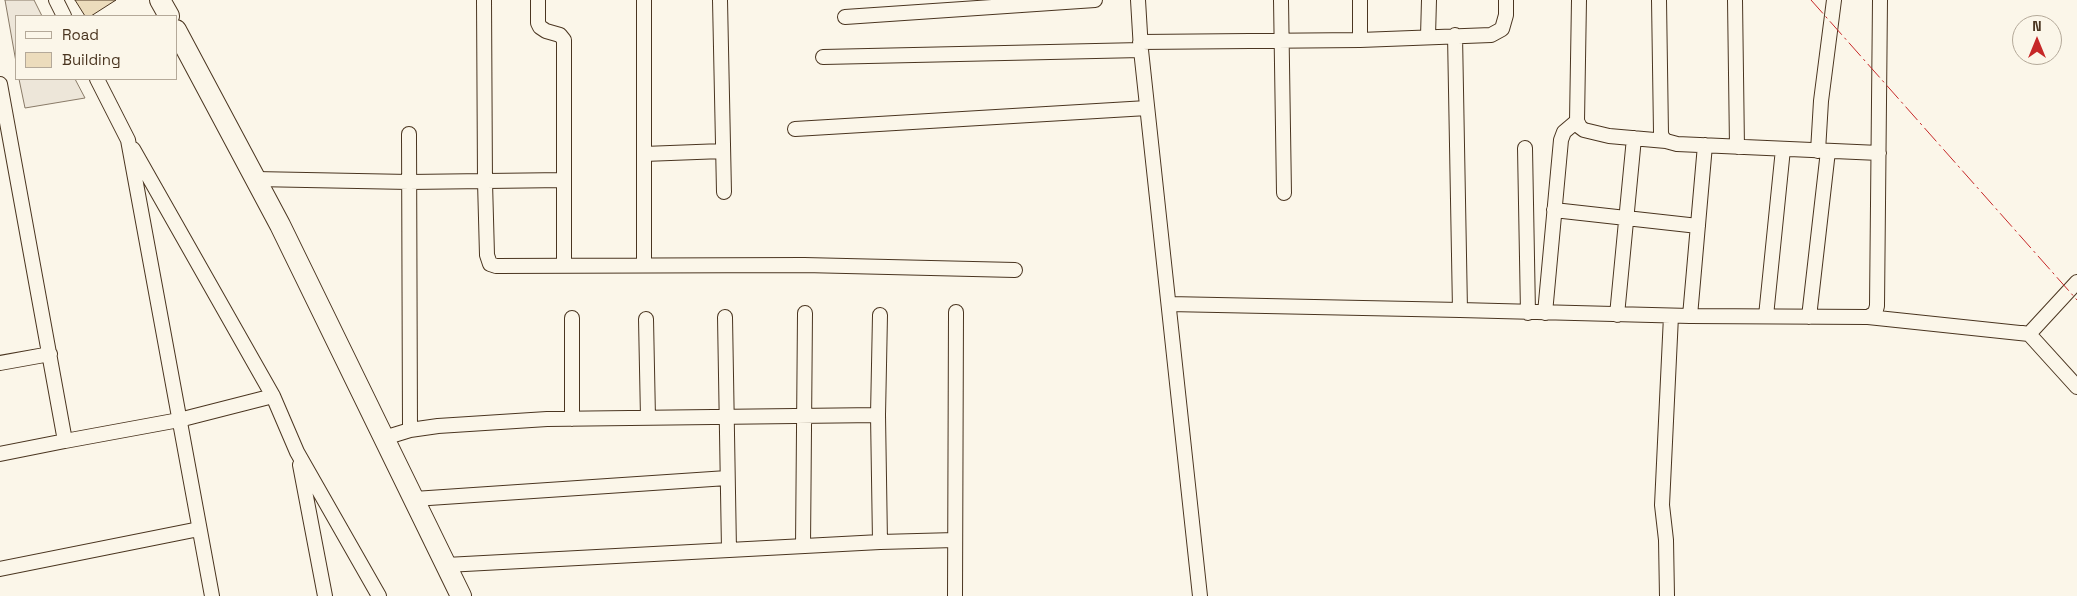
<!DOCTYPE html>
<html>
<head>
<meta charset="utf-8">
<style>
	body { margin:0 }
	#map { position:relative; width:2077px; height:596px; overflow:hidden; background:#fbf6e9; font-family:"Space Grotesk",sans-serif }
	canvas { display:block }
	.legend { position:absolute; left:15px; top:15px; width:162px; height:65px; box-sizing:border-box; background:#fbf6e9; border:1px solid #b4a999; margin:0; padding:6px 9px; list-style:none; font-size:15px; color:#4a3520 }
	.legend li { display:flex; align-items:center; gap:10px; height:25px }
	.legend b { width:25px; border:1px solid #b4a999 }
	.north { position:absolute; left:2012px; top:15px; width:50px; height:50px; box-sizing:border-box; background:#fbf6e9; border:1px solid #b4a999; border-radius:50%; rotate:0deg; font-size:14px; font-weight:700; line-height:20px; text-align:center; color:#4a3520 }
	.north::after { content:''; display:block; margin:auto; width:18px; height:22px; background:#c62828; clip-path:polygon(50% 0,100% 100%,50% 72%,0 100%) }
</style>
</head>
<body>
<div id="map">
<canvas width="2077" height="596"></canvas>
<ul class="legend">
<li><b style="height:6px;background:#fbf6e9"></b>Road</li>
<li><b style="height:14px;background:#ecdcbc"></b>Building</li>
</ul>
<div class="north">N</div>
</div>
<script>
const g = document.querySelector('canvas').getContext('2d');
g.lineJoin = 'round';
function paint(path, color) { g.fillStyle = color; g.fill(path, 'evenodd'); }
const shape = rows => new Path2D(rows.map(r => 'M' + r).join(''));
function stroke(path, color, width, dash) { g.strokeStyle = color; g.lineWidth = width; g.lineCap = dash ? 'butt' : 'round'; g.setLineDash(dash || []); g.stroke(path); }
const green = shape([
	[5,0,34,0,42,16,16,16,16,62,5,0],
	[19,79,75,79,85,98,25,108,19,79]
]);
paint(green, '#ede6d9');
stroke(green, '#887966', 1);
const building = shape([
	[75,0,116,0,91,16,85,16,75,0]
]);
paint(building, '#ecdcbc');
stroke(building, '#4a3520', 1);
const street = shape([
	[56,0,64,16],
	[484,0,485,182,487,255,490,264,496,266,804,265,1015,270],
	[538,0,538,23,540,27,546,31,560,35,564,40,564,266],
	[644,0,644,265],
	[720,0,724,192],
	[1138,0,1141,50,1200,596],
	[1281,0,1284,193],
	[1579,0,1577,121,1580,127,1584,130,1609,136,1666,141],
	[1659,0,1661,133,1662,137,1666,141,1677,144,1879,153],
	[1735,0,1737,147],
	[845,17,1095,0],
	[1455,35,1460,310],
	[1428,36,1429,0],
	[1360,40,1360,0],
	[1140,42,1360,40,1491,35,1502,29,1506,15,1506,0],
	[823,57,1141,50],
	[97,79,128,140,212,596],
	[0,84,65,441,0,454],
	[795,129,1147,108],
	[409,134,410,430],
	[1525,148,1528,313],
	[133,149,273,396,297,452,379,596],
	[1818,151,1821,101,1834,0],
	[644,154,723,151],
	[255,179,409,182,564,180],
	[1554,210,1698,226],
	[1169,304,1460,310,1690,316,1868,317,1875,313,1877,306,1880,0],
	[1545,313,1561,140,1564,132,1577,121],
	[1617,315,1634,138],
	[1690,316,1705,145],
	[1766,316,1783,149],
	[725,317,729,550],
	[1809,317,1828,151],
	[1868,317,2029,334,2077,282],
	[572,318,572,419],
	[646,319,648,418],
	[2022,333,2029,334,2077,387],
	[0,363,50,354],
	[384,438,410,430,438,426,547,419,878,415],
	[65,441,179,420,273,396],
	[300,465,325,596],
	[414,499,727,478],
	[880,542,955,540],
	[803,546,805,313],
	[446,565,880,542,878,415,880,315],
	[0,569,199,529],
	[955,596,956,312],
	[1667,596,1666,540,1662,505,1671,316]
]);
const secondary = shape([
	[160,0,169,16],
	[176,30,280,225,461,596]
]);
stroke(street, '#4a3520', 16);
stroke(secondary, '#4a3520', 22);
stroke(street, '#fbf6e9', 14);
stroke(secondary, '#fbf6e9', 20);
stroke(shape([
	[1811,0,2077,300]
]), '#c62828', 1, [18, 4, 2.5, 4]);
</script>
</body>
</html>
